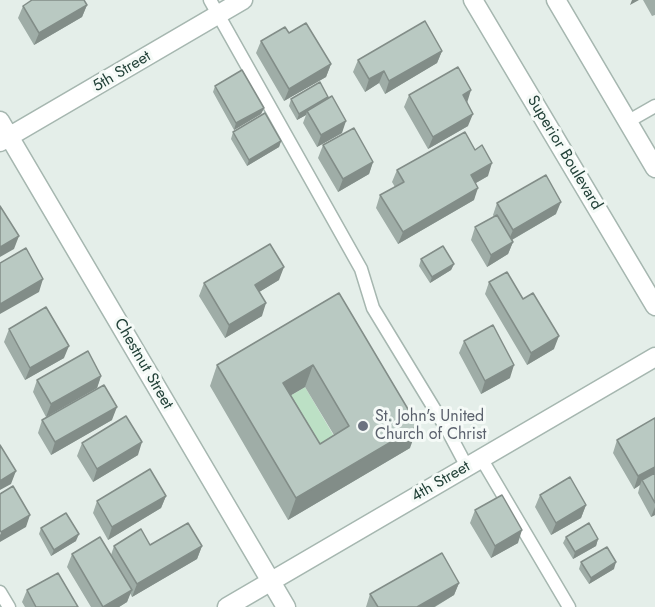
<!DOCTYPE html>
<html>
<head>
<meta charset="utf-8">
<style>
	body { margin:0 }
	canvas { display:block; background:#e4eee9 }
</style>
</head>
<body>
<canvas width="655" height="607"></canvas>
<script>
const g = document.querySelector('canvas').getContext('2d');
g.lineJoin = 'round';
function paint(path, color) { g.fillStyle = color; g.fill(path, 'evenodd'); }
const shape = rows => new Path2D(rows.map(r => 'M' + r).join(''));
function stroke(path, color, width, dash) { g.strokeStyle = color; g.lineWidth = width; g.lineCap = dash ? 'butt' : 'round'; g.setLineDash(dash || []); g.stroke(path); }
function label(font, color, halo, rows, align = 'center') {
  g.font = font + ' Jost,sans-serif'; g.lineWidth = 6; g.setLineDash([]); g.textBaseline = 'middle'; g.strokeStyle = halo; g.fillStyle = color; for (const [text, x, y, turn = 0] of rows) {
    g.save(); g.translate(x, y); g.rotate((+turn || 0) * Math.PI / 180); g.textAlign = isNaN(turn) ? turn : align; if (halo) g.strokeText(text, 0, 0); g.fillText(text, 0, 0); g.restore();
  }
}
paint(shape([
	[305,387,341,448,312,465,276,404]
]), '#bce0c5');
const service = shape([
	[210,0,361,269,373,308,449,433,467,467],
	[627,122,655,106],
	[481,458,569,607],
	[0,592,9,607]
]);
const minor = shape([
	[473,0,655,306],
	[556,0,655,168],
	[0,121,286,607],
	[0,142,243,0],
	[227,607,655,357]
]);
stroke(service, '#a6b7b0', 15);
stroke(minor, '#a6b7b0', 21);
stroke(service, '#fff', 12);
stroke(minor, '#fff', 18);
paint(shape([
	[643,0,655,0,655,15,652,16],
	[87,5,82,17,34,45,18,18,23,6],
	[289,33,331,64,326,77,284,101,256,53,261,41],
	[442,51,437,63,385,94,379,83,365,92,353,72,358,60],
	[215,86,264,108,261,114,234,130,213,92],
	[409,95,467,103,468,126,428,149,404,107],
	[291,99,328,99,342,133,317,147,303,123,306,115,297,120,289,106],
	[233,132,281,141,279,147,247,166,231,139],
	[323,145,373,162,369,174,338,192,318,158],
	[397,170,488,176,476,183,474,200,398,244,376,208,380,195,395,187,392,182],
	[497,203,556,214,512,240,513,242,508,254,487,267,471,240,475,227,494,217,493,215],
	[421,259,454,264,451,270,430,283,419,266],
	[279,280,259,292,262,316,225,338,199,296,204,283],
	[489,282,523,299,554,349,527,365,485,294],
	[339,293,410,448,288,520,210,386,217,365],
	[305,387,334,435,320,444,291,395],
	[9,329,64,358,25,380,4,342],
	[464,341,510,378,481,394,459,353],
	[101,376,97,388,46,417,33,392,37,380],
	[655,418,655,515,651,517,638,493,640,485,634,489,613,453,617,440],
	[42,420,112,420,51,455,38,433],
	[82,443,138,455,93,482,77,456],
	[540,495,586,505,581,518,551,535,535,507],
	[166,496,161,508,108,540,93,513,97,501],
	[475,510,518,543,491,558,470,523],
	[41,528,76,541,51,556,39,534],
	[566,537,598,539,596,546,573,559,563,543],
	[150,545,202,546,197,559,132,597,130,593,127,602,119,607,91,607,67,567,72,554,111,555,114,546],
	[581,562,614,569,589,584,579,569],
	[459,583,454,595,435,607,366,607,370,594],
	[27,590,78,607,25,607,22,602]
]), '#9fada7');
paint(shape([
	[632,0,639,0,630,5],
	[87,5,82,17,34,45,39,33],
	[442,51,437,63,385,94,389,81],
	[331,64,326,77,284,101,289,89],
	[384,71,379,83,365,92,369,79],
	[471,90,467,103,463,95],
	[328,97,326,103,307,111,306,115,297,120,299,114],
	[264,108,261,114,234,130,236,123],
	[473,114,468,126,428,149,433,137],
	[346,121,342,133,317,147,321,135],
	[281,141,279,147,247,166,249,160],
	[373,162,369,174,338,192,343,179],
	[492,163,488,176,467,188,471,175],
	[478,188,474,200,398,244,403,232],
	[561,202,556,214,508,242,513,230],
	[19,236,14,249,0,257,0,247],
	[513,242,508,254,487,267,491,255],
	[454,264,451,270,430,283,432,277],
	[284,267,279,280,251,297,255,285],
	[43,279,39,292,0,314,0,304],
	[266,303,262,316,225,338,229,325],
	[559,336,554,349,527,365,531,353],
	[69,346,64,358,25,380,30,368],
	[313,365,305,387,276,404,283,383],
	[514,365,510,378,481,394,485,381],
	[101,376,97,388,46,417,51,404],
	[117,407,112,420,51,455,55,442],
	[418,426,410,448,288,520,296,498],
	[142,442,138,455,93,482,97,469],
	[655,467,655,476,642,480,640,485,634,489,638,476],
	[16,471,11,484,0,490,0,481],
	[166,496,161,508,108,540,112,527],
	[586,505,581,518,551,535,556,523],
	[655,507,655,515,651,517],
	[30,515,26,527,0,542,0,535,1,532],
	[522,530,518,543,491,558,495,546],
	[79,534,76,541,51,556,54,550],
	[598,539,596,546,573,559,575,552],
	[202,546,197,559,132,597,137,584],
	[616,562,614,569,589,584,591,578],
	[459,583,454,595,434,607,417,607],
	[132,590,127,602,119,607,103,607]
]), '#828d88');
const building = shape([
	[32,0,84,0,87,5,39,33,23,6,32,0],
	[425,21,442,51,389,81,384,71,369,79,358,60,425,21],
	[306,23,331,64,289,89,261,41,285,27,289,33,306,23],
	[458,67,471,90,463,95,473,114,433,137,409,95,458,67],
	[242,70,264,108,236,123,215,86,242,70],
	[320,82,328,97,299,114,291,99,320,82],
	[332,96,346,121,321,135,307,111,332,96],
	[265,113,281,141,249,160,233,132,265,113],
	[354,128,373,162,343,179,323,145,354,128],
	[465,132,475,150,482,145,492,163,471,175,478,188,403,232,380,195,404,182,397,170,465,132],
	[546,175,561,202,513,230,497,203,546,175],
	[0,206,19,236,0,247,0,206],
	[497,215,513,242,491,255,475,227,497,215],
	[270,244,284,267,255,285,266,303,229,325,204,283,270,244],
	[443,246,454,264,432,277,421,259,443,246],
	[26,248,43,279,0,304,0,263,26,248],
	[507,272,523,299,533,293,559,336,531,353,489,282,507,272],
	[339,293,418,426,296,498,217,365,339,293],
	[313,365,349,426,320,444,283,383,313,365],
	[46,307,69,346,30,368,9,329,46,307],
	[493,325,514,365,485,381,464,341,493,325],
	[88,351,101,376,51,404,37,380,88,351],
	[104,385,117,407,55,442,42,420,104,385],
	[126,416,142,442,97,469,82,443,126,416],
	[655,418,655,467,638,476,617,440,655,418],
	[0,445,16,471,0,481,0,445],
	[150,469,166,496,112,527,97,501,150,469],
	[655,473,655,503,642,480,655,473],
	[570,477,586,505,556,523,540,495,570,477],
	[13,486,30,515,1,532,0,530,0,494,13,486],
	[502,495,522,530,495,546,475,510,502,495],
	[66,513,79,534,54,550,41,528,66,513],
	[188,523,202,546,137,584,114,546,141,529,150,545,188,523],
	[589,523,598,539,575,552,566,537,589,523],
	[100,537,132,590,103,607,72,554,100,537],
	[607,547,616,562,591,578,581,562,607,547],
	[442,553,459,583,417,607,378,607,370,594,442,553],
	[58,573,78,607,36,607,27,590,58,573]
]);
paint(building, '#b9c9c2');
stroke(building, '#828d88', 1.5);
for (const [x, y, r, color] of [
	[363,426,6,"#6b7280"]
]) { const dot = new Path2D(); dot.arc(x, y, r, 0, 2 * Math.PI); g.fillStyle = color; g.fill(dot); stroke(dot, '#f5faf7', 2); }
label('16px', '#224138', '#f5faf7', [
	["5th Street",122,72,-31],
	["Superior Boulevard",564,153,59],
	["Chestnut Street",143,364,60],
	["4th Street",441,482,-30]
]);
label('16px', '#5b616d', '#f5faf7', [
	["St. John's United",375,417],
	["Church of Christ",375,435]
], 'left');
</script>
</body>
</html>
